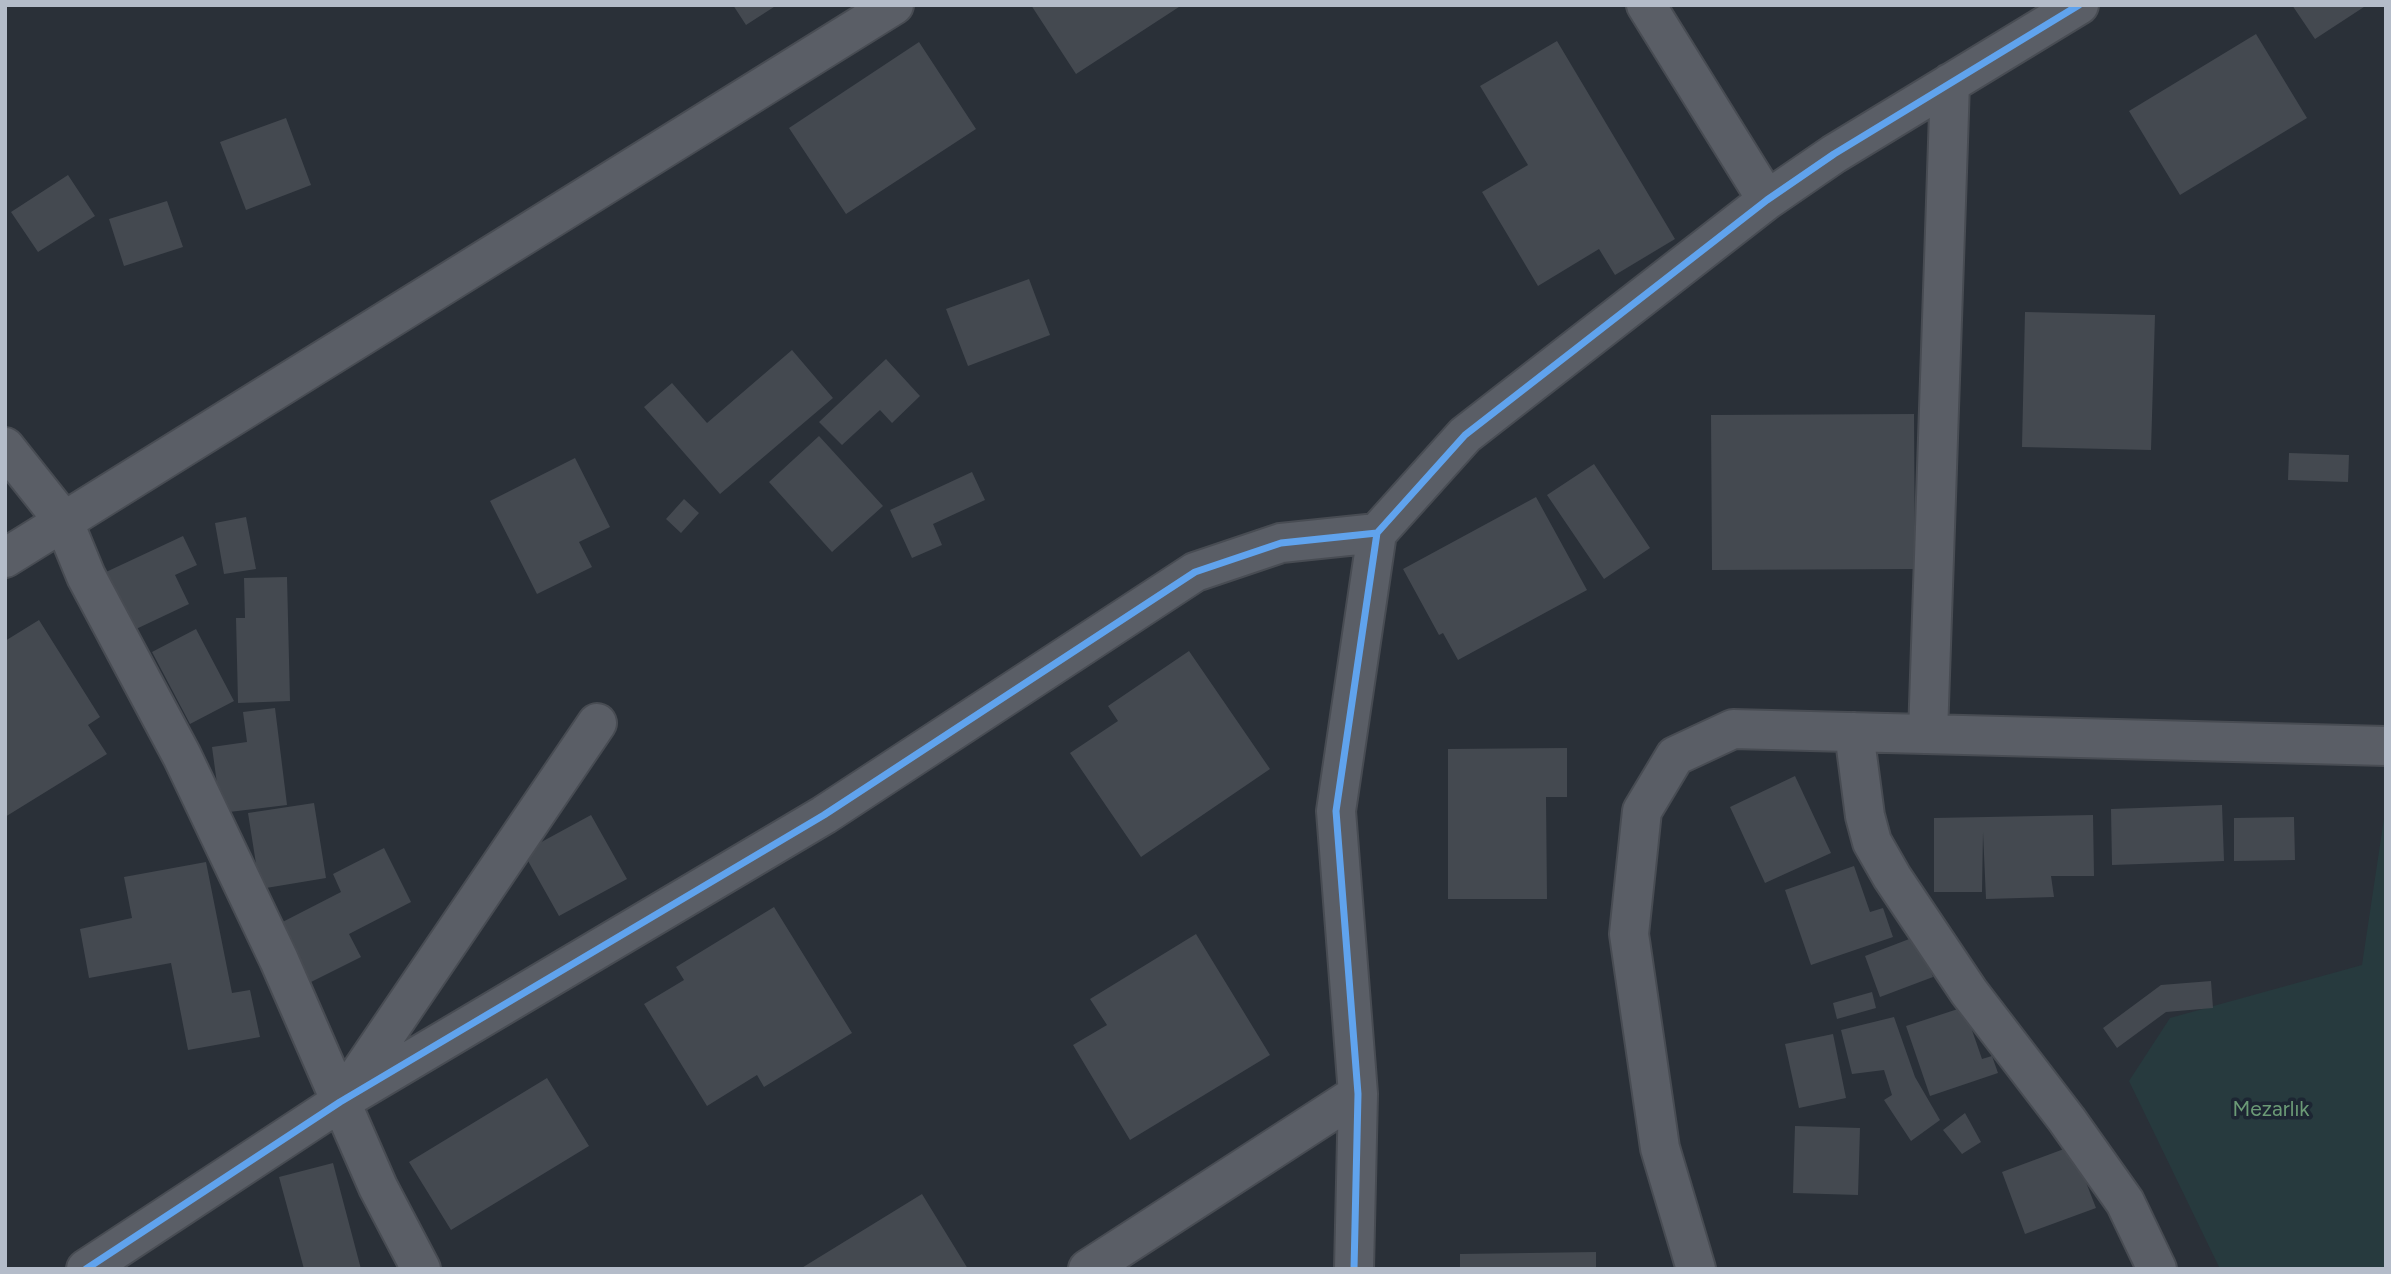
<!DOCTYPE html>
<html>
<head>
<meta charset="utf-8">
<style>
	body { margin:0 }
	#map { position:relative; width:2391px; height:1274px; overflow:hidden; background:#2a3038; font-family:Figtree,sans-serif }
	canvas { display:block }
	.frame { position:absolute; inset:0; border:7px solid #b4bcc9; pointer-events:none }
</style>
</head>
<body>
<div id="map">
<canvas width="2391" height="1274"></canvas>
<div class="frame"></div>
</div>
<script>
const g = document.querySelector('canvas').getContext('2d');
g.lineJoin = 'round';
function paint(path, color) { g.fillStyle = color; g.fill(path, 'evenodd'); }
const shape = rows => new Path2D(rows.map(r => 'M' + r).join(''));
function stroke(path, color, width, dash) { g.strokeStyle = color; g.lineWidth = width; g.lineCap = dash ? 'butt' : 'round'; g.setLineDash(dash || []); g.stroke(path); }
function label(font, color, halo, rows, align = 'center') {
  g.font = font + ' Figtree,sans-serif'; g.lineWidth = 7; g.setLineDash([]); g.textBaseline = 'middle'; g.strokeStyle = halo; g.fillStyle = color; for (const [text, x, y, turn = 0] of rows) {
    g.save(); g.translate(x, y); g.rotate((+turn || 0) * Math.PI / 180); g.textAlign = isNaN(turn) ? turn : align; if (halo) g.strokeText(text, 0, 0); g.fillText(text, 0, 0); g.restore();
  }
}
paint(shape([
	[2386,805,2386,1269,2220,1269,2129,1081,2170,1018,2362,965]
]), '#273a3e');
paint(shape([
	[733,5,777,5,746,25],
	[1031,5,1182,5,1076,74],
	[2292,5,2367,5,2315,39],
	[2256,34,2307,118,2180,195,2129,111],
	[1557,41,1675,239,1615,275,1599,249,1538,286,1482,192,1528,165,1480,86],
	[919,42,976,129,846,214,789,128],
	[286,118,311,185,246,210,220,142],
	[68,175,95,216,38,252,11,212],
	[167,201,183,247,124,266,109,219],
	[1029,279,1050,335,968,366,946,309],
	[2025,312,2155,315,2151,450,2022,447],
	[792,350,833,398,720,494,644,407,672,383,707,423],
	[886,359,920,396,892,423,880,410,842,445,819,422],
	[1914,414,1915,569,1712,570,1711,415],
	[819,436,883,506,832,552,769,482],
	[2289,453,2349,455,2348,482,2288,480],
	[575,458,610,527,579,542,592,567,537,594,490,501],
	[1594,464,1650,548,1604,579,1547,495],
	[972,472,985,500,933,524,942,545,912,558,890,510],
	[1536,497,1587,590,1458,660,1443,633,1439,635,1403,569],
	[684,499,699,513,681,533,666,519],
	[246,517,256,569,224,574,215,523],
	[183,536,197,565,175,575,189,604,134,630,106,572],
	[287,577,290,701,238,703,236,618,245,618,244,578],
	[39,620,100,717,88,725,107,754,5,817,5,641],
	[196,629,234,701,190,724,152,652],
	[1189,651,1270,769,1141,857,1070,753,1118,721,1108,706],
	[275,708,287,805,221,813,212,747,247,742,243,712],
	[1567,748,1567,797,1546,797,1547,899,1448,899,1448,749],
	[1795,776,1831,853,1765,883,1730,807],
	[314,803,326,878,260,889,248,813],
	[2222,805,2224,861,2112,865,2111,809],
	[591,815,627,879,559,916,523,852],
	[2093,815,2094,876,2051,876,2054,897,1986,899,1983,832,1982,892,1934,892,1934,818],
	[2294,817,2295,860,2234,861,2234,818],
	[384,848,411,902,349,934,361,957,295,990,265,931,341,892,333,874],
	[206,862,232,993,250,990,260,1037,188,1050,171,963,89,978,80,929,132,918,124,877],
	[1854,866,1870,912,1883,908,1893,937,1811,965,1785,890],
	[774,907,852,1033,764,1087,757,1075,707,1106,644,1004,684,980,676,967],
	[1196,934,1270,1055,1130,1140,1073,1045,1107,1025,1090,999],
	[1917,936,1933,977,1880,997,1865,956],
	[2211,981,2213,1008,2166,1012,2117,1048,2103,1028,2161,985],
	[1872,992,1876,1008,1837,1019,1833,1003],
	[1964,1007,1982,1059,1992,1056,1998,1073,1930,1096,1906,1026],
	[1894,1017,1915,1077,1940,1120,1911,1141,1884,1100,1892,1095,1884,1070,1852,1074,1841,1030],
	[1833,1034,1846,1098,1799,1108,1785,1044],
	[547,1078,589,1146,451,1230,409,1162],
	[1965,1113,1981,1142,1962,1154,1943,1130],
	[1795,1126,1860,1128,1858,1195,1793,1193],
	[2072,1146,2096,1208,2025,1234,2002,1172],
	[333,1163,361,1269,304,1269,279,1177],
	[922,1194,968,1269,800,1269],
	[1596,1252,1596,1269,1460,1269,1460,1254]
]), '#444950');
const minor = shape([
	[1646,5,1767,200],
	[5,447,63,520,86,576,182,756,279,960,378,1187,421,1269],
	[5,558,894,5],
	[1854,732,1865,816,1872,842,1892,877,1969,992,2067,1120,2125,1202,2157,1269],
	[1928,734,1950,83],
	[347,1092,597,723],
	[86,1269,340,1102,824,815,1195,572,1281,543,1377,533],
	[1088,1269,1358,1094],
	[1354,1269,1358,1094,1336,811,1377,533,1465,435,1767,200,1834,154,2079,5],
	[1696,1269,1660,1148,1629,934,1642,811,1675,756,1733,729,2386,746]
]);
stroke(minor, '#484c53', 42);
stroke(minor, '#5a5e66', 38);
stroke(shape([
	[86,1269,340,1102,824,815,1195,572,1281,543,1377,533],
	[1354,1269,1358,1094,1336,811,1377,533,1465,435,1767,200,1834,154,2079,5]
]), '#60a3ed', 7);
label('21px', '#6b9a76', '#1d2633', [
	["Mezarlık",2271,1110]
]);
</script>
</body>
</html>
